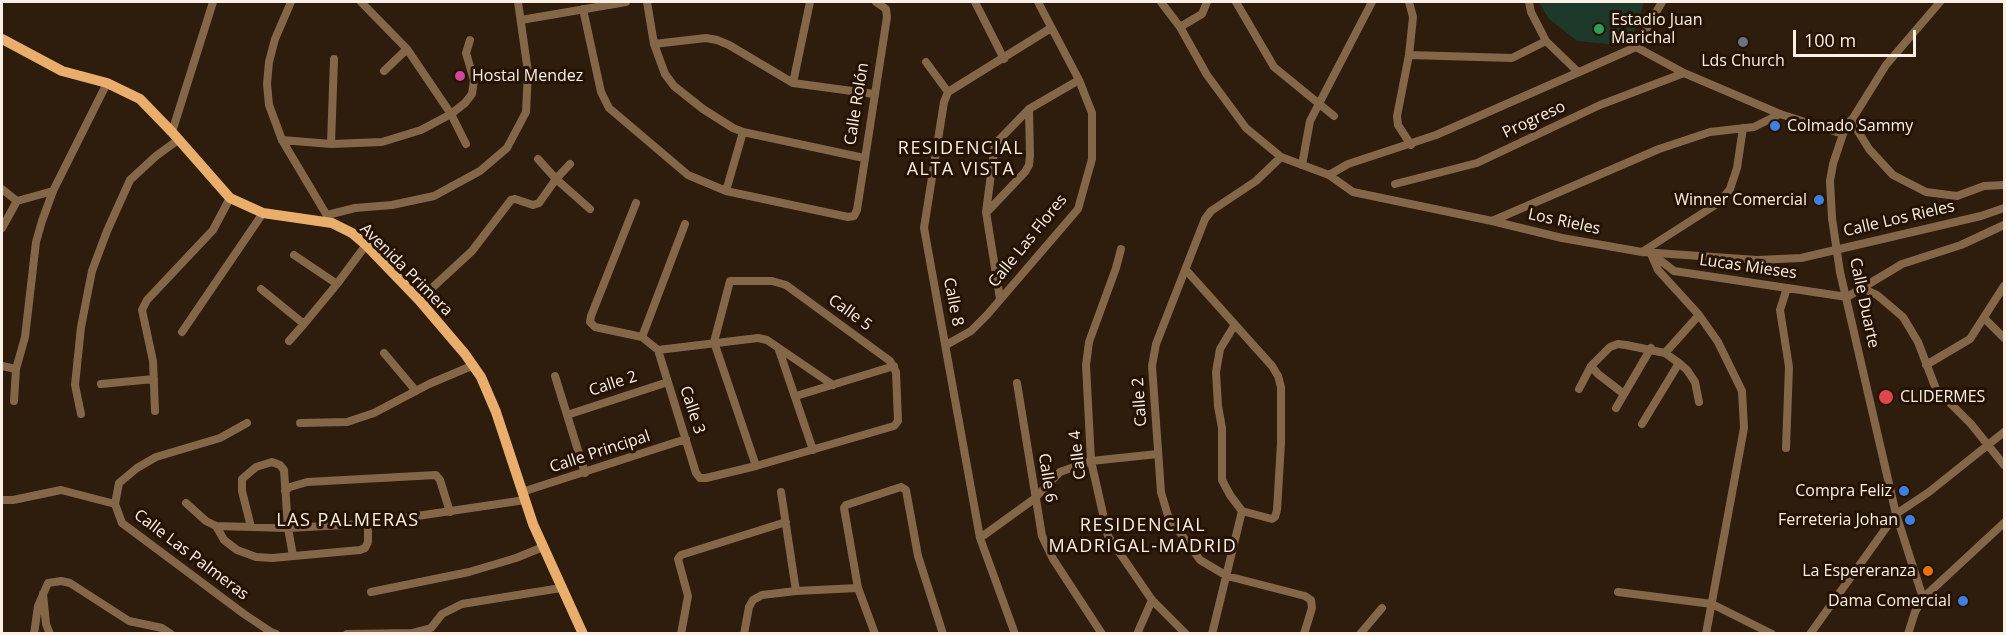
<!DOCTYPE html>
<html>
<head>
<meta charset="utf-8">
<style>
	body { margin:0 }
	#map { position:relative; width:2006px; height:635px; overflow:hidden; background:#2e1c0c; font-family:"Open Sans",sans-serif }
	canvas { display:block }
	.frame { position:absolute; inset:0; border:3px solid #fcefe5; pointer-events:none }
	.scale { position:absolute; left:1793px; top:30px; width:123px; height:27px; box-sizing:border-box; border:3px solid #fcefe5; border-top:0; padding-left:8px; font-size:18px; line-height:21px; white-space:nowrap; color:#fcefe5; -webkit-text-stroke:4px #241304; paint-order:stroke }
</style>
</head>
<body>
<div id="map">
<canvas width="2006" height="635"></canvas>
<div class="frame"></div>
<div class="scale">100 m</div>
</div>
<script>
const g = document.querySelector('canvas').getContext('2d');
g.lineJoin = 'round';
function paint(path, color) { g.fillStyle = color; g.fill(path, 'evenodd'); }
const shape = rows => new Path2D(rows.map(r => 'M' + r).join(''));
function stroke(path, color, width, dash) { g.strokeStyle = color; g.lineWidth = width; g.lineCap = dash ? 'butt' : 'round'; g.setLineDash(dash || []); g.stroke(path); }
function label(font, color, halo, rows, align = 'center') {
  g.font = font + ' "Open Sans",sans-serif'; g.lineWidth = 6; g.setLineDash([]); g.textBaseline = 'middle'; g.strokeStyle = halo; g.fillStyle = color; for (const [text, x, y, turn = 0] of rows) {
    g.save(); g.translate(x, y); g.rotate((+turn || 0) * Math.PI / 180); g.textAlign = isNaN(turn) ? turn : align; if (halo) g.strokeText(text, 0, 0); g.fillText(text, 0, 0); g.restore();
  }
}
paint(shape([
	[1539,2,1644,2,1632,40,1608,44,1577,41,1548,18]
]), '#1c392a');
stroke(shape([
	[291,2,275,39,269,62,267,84,269,105,282,140,329,219],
	[361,2,407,49,451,114,466,144],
	[647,2,654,44,665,74,674,86,703,109,733,128,743,132,864,158],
	[975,2,1004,59],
	[1161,2,1180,27,1207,75,1246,128,1281,157,1329,175,1353,192,1492,221,1562,238,1642,252,1757,260,1801,258,1981,216,2004,208],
	[1236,2,1274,67,1334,116],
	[1409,2,1413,17,1409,55,1397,116,1398,125,1411,145],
	[1529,2,1531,12,1546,41,1578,72],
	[583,9,601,92,609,108,688,175,726,191,848,217,854,216,857,210,887,17,886,9,876,2],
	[521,20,626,2],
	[1180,27,1202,14,1207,2],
	[654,44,706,38,717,40,729,45,793,83,874,94],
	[1636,47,1684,73,1780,114,1843,134],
	[1636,47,1662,2],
	[1409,55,1512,58,1546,41],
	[926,62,948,92],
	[384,71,407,49],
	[793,83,810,2],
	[1851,120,1869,149,1893,175,1926,192,1957,196,1984,186,2004,185],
	[172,132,213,2],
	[282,140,331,144,382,142,421,130,451,114,465,103,472,94,474,80,466,53,470,40],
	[331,144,334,59],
	[1281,157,1256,181,1211,211,1205,219,1156,344,1152,366,1161,492,1168,516,1200,560,1227,576,1305,596,1311,600,1312,608,1304,634],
	[538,159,556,179,590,209],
	[1302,165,1310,121,1372,2],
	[1329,175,1348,164,1436,135,1636,47],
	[1395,184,1477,163,1600,105,1684,73],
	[2,189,17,201],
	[726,191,743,132],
	[636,203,591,316,590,322,595,327,642,337,658,350,758,338,767,340,833,385],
	[987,212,1025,172,1029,165,1030,156,1029,109],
	[327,215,355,208,392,205,434,196,480,171,507,148,526,112,528,72,518,2],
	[1832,218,1830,181,1833,164,1843,134,1886,65,1940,2],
	[1492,221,1659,149,1710,132,1754,127,1780,114],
	[2,228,17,201,53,191],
	[1121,249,1116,268,1089,342,1086,365,1091,461,1108,536,1152,600,1186,634],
	[1642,252,1720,202,1730,189,1737,168,1743,128],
	[1651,254,1658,270,1699,315,1718,342,1742,391,1744,428,1706,634],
	[1652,254,1674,271,1847,297,1902,264,1961,245,2004,225],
	[294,255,337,284],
	[1186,270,1272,366,1278,376,1281,387,1281,443,1277,510,1275,517,1272,519,1242,511,1230,495,1222,480,1222,428,1218,406,1216,372,1220,349,1234,326],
	[1840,272,1896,514,1923,598],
	[1862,288,1877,295,1903,317,1918,342,1936,389,1971,424,2004,465],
	[261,289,304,324,337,284,366,245],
	[1000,299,986,212,995,144,1029,109,1079,80],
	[419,300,472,251,511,200,515,199,533,205,539,203,556,179,570,164],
	[1984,318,2004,338],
	[182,332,263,213],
	[642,337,685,224],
	[289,341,304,324],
	[946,345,971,331,987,315,1078,209,1092,159,1092,113,1079,80,1038,2],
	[658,350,696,473,700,478,706,478,756,466,894,426,898,421,896,372,890,361,786,285,772,281,730,281,714,342,756,466],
	[779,350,813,450],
	[384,353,416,391],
	[1665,353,1699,315],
	[1926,365,1970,339,2004,286],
	[2,366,16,369],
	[1591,366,1598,374,1624,394],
	[555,376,585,473],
	[1017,383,1042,536,1053,559,1102,634],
	[101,384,154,379],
	[1579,389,1591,366,1610,347,1618,344,1626,345,1665,353,1679,363,1687,370,1695,382,1699,402],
	[796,396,894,366],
	[14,401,16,369,25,337,36,242,42,221,53,191,107,83],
	[1616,408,1651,348],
	[155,411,153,361,142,310,147,300,213,230,230,198],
	[81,414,75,385,81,327,92,271,107,231,130,180,156,156,178,140],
	[567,415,668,382],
	[247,423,220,438,156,457,137,468,119,483,115,504,122,523,244,614,271,632,276,634],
	[300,423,347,422,374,413,429,384,474,365],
	[1642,424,1679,363],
	[1786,448,1789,367,1780,310,1787,288],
	[285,491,290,487,307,482,436,475,440,480,450,512],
	[522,492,686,439],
	[781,492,796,591],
	[2,500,13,500,61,490,115,504],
	[186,503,206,521,216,526,288,528,363,524,525,500],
	[216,526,224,540,237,550,256,557,272,558,360,550,365,548,368,542,368,523],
	[251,527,242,491,242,479,256,467,272,462,280,465,284,470,288,528,293,556],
	[980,538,1034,499,1060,472,1091,461,1158,454],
	[371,592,469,572,516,558,543,547],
	[1618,592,1712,604,1772,634],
	[43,594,46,624,50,634],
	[34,634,38,606,48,583,61,581,70,583,129,621,162,628,171,634],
	[347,634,412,633,431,628,442,614,462,604,561,588],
	[681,634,688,596,678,559,681,555,786,522],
	[744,634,749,607,753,600,762,595,796,591,858,588],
	[875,634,858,588,844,508,846,505,901,487,906,490,918,556,943,634],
	[1015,634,980,538,924,228,944,102,948,92,1051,28],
	[1137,634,1152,600],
	[1212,634,1242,511],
	[1360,634,1382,608],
	[1810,634,1896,514,1929,492,2004,432],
	[1908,634,1915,612,1923,598,2004,523]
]), '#846749', 8);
stroke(shape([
	[2,39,62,71,107,83,140,99,172,132,230,198,263,213,332,223,352,233,366,245,419,300,465,354,481,377,496,412,533,524,583,634]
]), '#eaae6c', 10);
stroke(shape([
	[1832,218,1840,272]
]), '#846749', 8);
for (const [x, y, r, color] of [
	[1599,29,6,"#2e9e5b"],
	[1743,42,6,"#6b7280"],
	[460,76,6,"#d1479c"],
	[1775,126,6,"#3f7fe0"],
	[1819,200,6,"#3f7fe0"],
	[1886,397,8,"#e0444e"],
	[1904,491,6,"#3f7fe0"],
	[1910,520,6,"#3f7fe0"],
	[1928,571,6,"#e8710a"],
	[1963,601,6,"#3f7fe0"]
]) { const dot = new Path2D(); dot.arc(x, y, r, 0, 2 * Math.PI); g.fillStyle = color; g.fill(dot); stroke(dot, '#241304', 2); }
label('16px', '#fcefe5', '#241304', [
	["Estadio Juan",1611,20,"left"],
	["Marichal",1611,38,"left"],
	["Lds Church",1743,61,"center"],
	["Hostal Mendez",472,76,"left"],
	["Colmado Sammy",1787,126,"left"],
	["Winner Comercial",1807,200],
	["CLIDERMES",1900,397,"left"],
	["Compra Feliz",1892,491],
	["Ferreteria Johan",1898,520],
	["La Espereranza",1916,571],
	["Dama Comercial",1951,601]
], 'right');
label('16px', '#fcefe5', '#241304', [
	["Calle Rolón",857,104,-81],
	["Progreso",1534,120,-25],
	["Calle Los Rieles",1899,219,-13],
	["Los Rieles",1564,222,12],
	["Calle Las Flores",1028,241,-51],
	["Lucas Mieses",1748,267,8],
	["Avenida Primera",406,270,45],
	["Calle 8",953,302,79],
	["Calle Duarte",1864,303,78],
	["Calle 5",850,313,36],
	["Calle 2",613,384,-18],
	["Calle 2",1140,402,-94],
	["Calle 3",692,410,72],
	["Calle Principal",600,452,-18],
	["Calle 4",1078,455,-97],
	["Calle 6",1047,478,81],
	["Calle Las Palmeras",191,555,37]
]);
g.letterSpacing = '1.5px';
label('18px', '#fcefe5', '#241304', [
	["RESIDENCIAL",961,149],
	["ALTA VISTA",961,170],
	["LAS PALMERAS",348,521],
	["RESIDENCIAL",1143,526],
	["MADRIGAL-MADRID",1143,547]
]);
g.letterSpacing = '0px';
</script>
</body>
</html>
